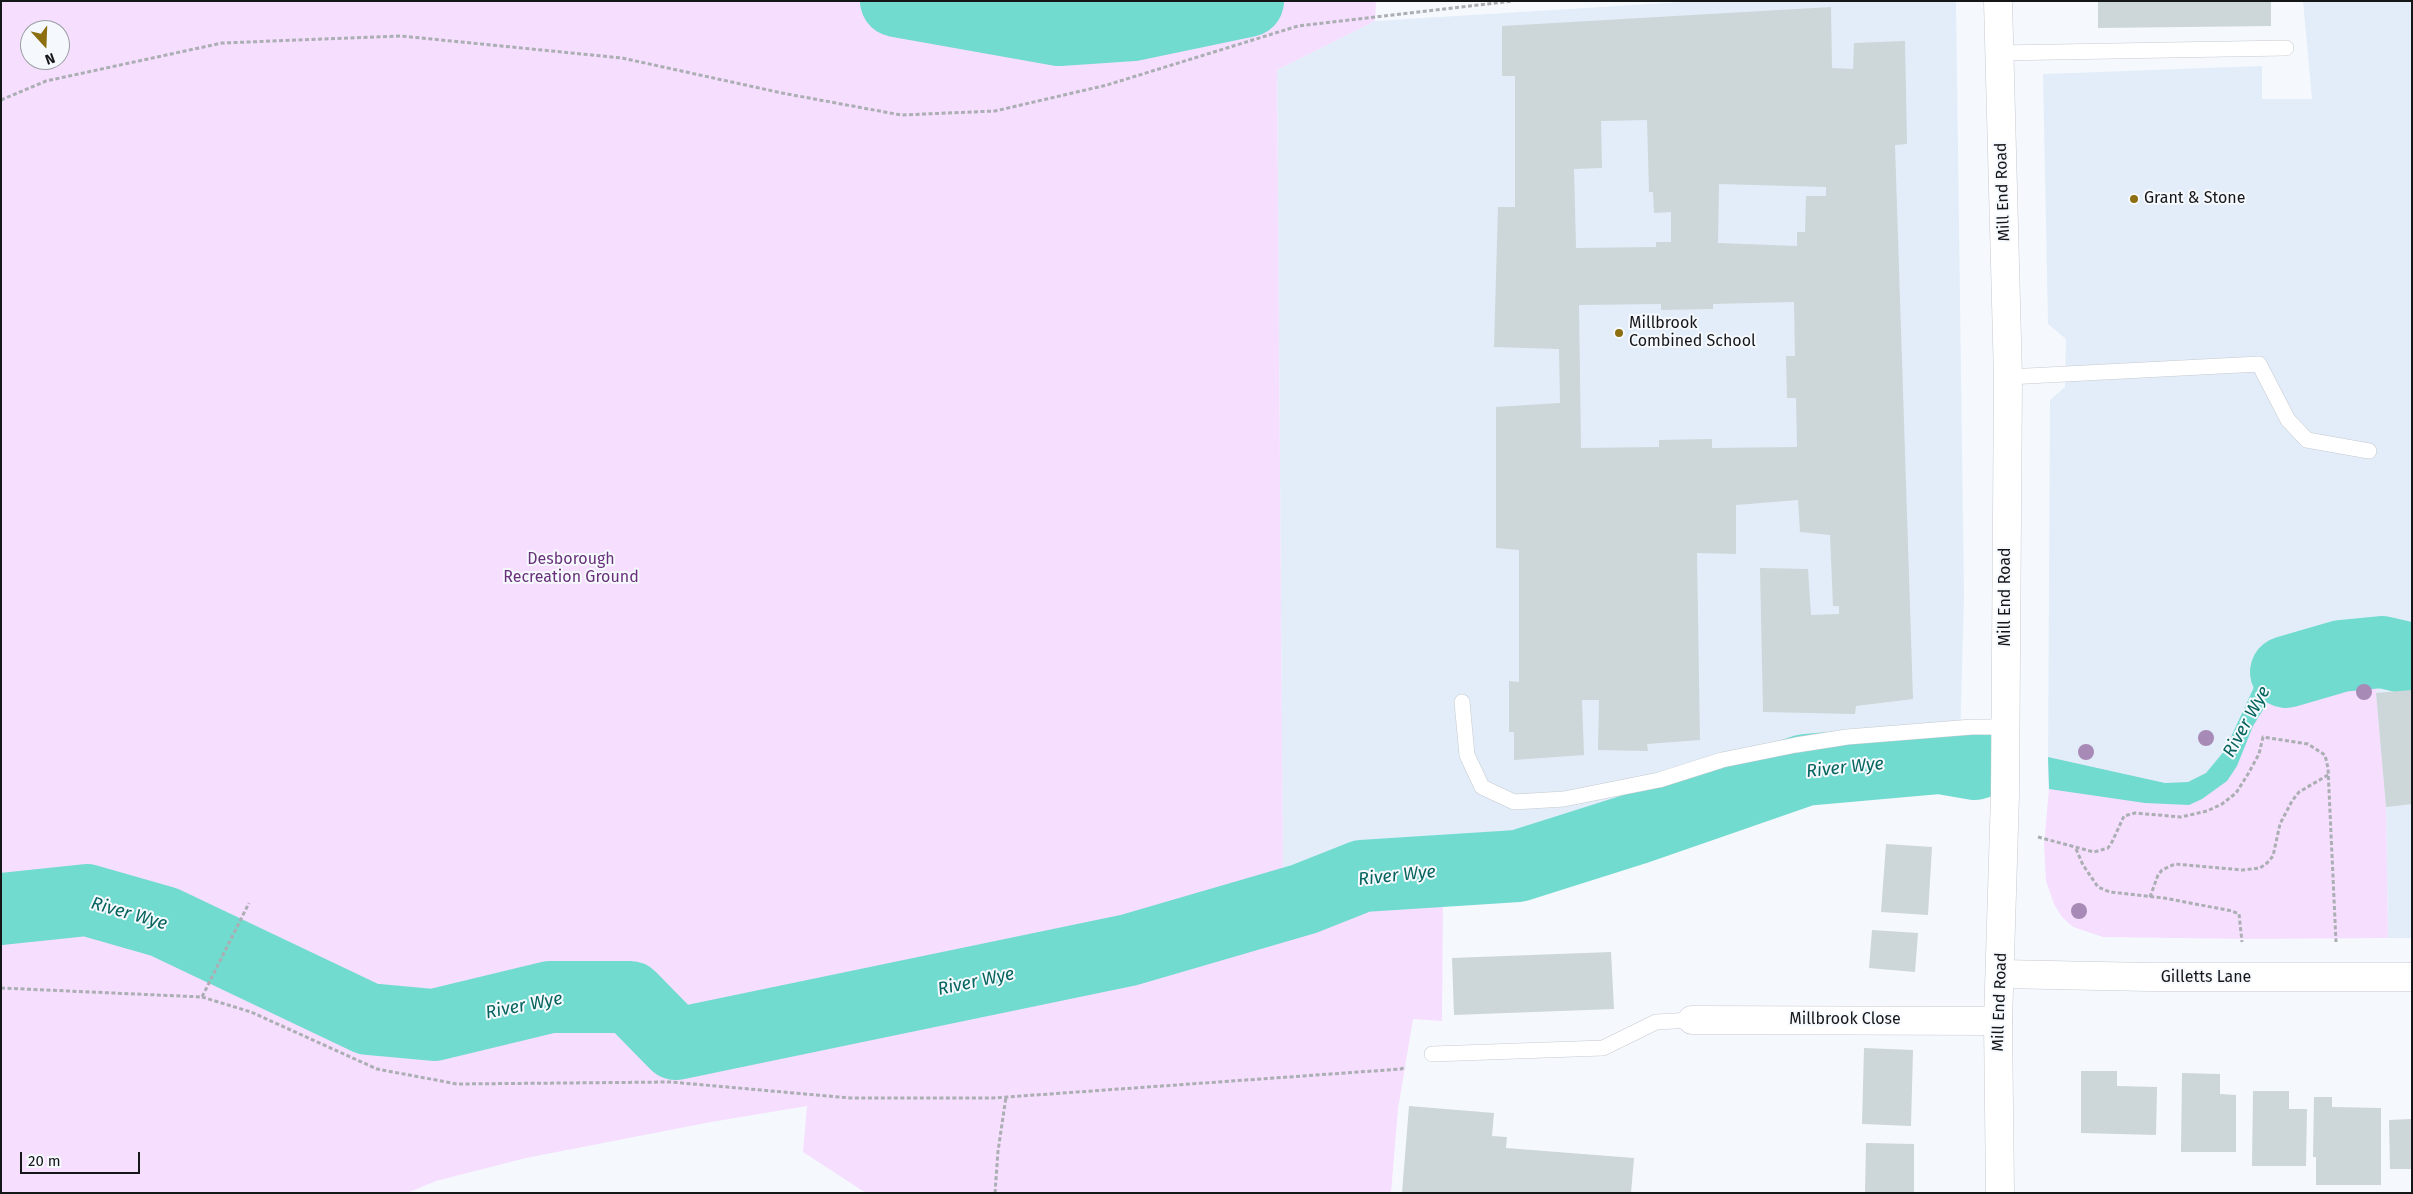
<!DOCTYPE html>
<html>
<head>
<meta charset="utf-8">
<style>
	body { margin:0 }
	#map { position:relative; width:2413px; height:1194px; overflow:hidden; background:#f5f9fe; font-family:"Fira Sans",sans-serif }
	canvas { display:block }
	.frame { position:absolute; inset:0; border:2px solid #141618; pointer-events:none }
	.north { position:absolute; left:20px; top:20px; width:50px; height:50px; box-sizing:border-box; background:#f5f9fe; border:1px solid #9b9ea2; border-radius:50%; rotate:160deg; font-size:14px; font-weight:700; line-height:20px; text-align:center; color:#141618 }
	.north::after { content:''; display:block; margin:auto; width:18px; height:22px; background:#8d6e11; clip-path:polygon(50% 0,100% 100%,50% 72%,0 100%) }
	.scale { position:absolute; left:20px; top:1152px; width:120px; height:22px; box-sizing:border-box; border:2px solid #141618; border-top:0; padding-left:6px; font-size:15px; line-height:18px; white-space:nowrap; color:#141618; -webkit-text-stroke:4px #f5f9fe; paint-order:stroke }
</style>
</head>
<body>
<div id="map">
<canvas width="2413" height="1194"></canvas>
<div class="frame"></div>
<div class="north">N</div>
<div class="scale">20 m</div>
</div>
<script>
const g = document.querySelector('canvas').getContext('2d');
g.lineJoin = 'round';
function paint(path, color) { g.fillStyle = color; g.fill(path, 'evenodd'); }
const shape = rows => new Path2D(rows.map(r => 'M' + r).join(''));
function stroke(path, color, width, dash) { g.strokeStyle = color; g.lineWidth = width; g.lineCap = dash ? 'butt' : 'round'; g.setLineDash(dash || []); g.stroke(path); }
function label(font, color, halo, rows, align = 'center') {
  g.font = font + ' "Fira Sans",sans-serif'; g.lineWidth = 4; g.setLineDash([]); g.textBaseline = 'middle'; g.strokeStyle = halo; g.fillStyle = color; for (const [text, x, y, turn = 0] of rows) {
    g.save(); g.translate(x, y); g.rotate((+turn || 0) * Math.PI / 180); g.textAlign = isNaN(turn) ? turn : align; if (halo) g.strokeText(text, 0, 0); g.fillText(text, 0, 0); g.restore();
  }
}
paint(shape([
	[1698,1,1956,2,1964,597,1960,743,1847,750,1711,785,1551,841,1390,854,1283,877,1277,70,1375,21],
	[2303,1,2412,1,2412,938,2388,938,2386,807,2376,693,2384,664,2383,645,2284,658,2273,665,2254,687,2225,750,2206,773,2188,782,2165,783,2048,757,2050,400,2065,387,2066,339,2048,324,2043,74,2262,66,2262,99,2312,99]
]), '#e2edf9');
paint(shape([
	[1,1,946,1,1028,18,1078,23,1125,21,1236,1,1376,1,1375,21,1277,70,1283,877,1296,915,1443,896,1442,1021,1413,1019,1398,1109,1391,1193,866,1193,803,1152,807,1106,711,1122,526,1158,436,1181,407,1193,1,1193],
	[30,30,60,30,60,60,30,60],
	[2383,645,2384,664,2376,693,2386,807,2388,938,2249,939,2103,937,2073,927,2062,917,2054,904,2046,881,2044,845,2049,789,2048,757,2165,783,2188,782,2206,773,2225,750,2254,687,2273,665,2284,658]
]), '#f6defe');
paint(shape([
	[2383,645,2384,664,2345,665,2291,678,2276,689,2253,726,2237,766,2227,781,2202,799,2189,805,2145,803,2049,789,2048,757,2165,783,2188,782,2206,773,2225,750,2254,687,2273,665,2284,658]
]), '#71dbd0');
stroke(shape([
	[896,1,1059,30,1133,25,1248,1],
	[2286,672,2341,656,2382,652,2412,659],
	[1,909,87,900,164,922,368,1019,434,1025,550,997,630,997,676,1044,1129,950,1304,899,1362,876,1518,866,1635,829,1805,770,1940,758,1975,764]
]), '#71dbd0', 72);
paint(shape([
	[2098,1,2271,1,2271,26,2098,28],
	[1831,7,1832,68,1853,69,1854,43,1905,41,1907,144,1895,145,1913,699,1856,706,1855,714,1763,712,1760,568,1808,569,1811,615,1839,614,1839,606,1833,606,1830,535,1800,532,1798,500,1736,505,1736,554,1697,553,1700,740,1647,744,1648,751,1598,750,1599,700,1582,700,1584,755,1514,760,1514,732,1509,732,1509,681,1519,682,1519,550,1496,548,1496,407,1560,403,1559,349,1494,347,1498,207,1515,207,1515,76,1502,76,1502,26],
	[1647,120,1649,192,1653,192,1654,213,1671,212,1671,242,1656,242,1656,247,1576,248,1574,169,1602,168,1601,121],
	[1719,184,1826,187,1826,196,1806,196,1805,232,1797,232,1797,246,1718,243],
	[1794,302,1795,356,1786,356,1787,398,1796,398,1797,447,1712,448,1712,439,1659,440,1659,447,1581,448,1579,305,1661,304,1661,310,1713,309,1713,304],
	[2412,690,2412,804,2386,807,2376,693],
	[1886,844,1932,847,1928,915,1881,912],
	[1872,930,1918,933,1915,972,1869,968],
	[1611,952,1614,1009,1454,1015,1452,958],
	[1864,1048,1913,1050,1911,1126,1862,1124],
	[2081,1071,2117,1071,2117,1086,2157,1087,2156,1135,2081,1133],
	[2182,1073,2220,1074,2220,1094,2236,1095,2236,1152,2181,1152],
	[2253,1091,2289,1091,2289,1109,2307,1109,2306,1166,2252,1166],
	[2314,1097,2332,1097,2332,1107,2381,1108,2381,1185,2316,1185,2316,1157,2313,1157],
	[1409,1106,1494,1113,1492,1136,1507,1137,1506,1148,1634,1158,1631,1193,1402,1193],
	[2412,1119,2412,1169,2390,1169,2389,1120],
	[1866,1143,1914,1144,1914,1193,1865,1193]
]), '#cdd6d9');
const lane = shape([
	[1999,53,2286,48],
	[2008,377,2259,364,2288,420,2307,440,2369,451],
	[1462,702,1467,755,1482,787,1514,802,1564,799,1659,780,1722,760,1796,745,1847,737,1972,727,2006,727],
	[1432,1054,1603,1048,1656,1022,1692,1020]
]);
const street = shape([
	[2001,974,2149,977,2412,977],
	[1692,1020,1998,1021]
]);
const secondary = shape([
	[1998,1,2008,377,2005,795,1998,1021,2000,1193]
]);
stroke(lane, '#c5cad0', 16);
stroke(street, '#c5cad0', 29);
stroke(secondary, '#c5cad0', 29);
stroke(shape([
	[1,100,46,81,222,43,401,36,622,58,782,93,901,115,995,111,1107,85,1298,26,1513,1],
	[2038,837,2094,852,2108,848,2112,842,2124,816,2135,813,2181,817,2207,811,2222,804,2236,793,2248,774,2259,754,2263,737,2308,744,2325,755,2328,768,2336,942],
	[2076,849,2083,865,2098,887,2110,892,2164,898,2232,911,2239,914,2242,942],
	[2150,897,2158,875,2162,870,2175,864,2242,870,2260,868,2267,863,2273,856,2280,824,2292,801,2299,792,2328,775],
	[1,988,202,997,249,903],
	[202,997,251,1012,377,1069,457,1084,671,1082,850,1098,993,1098,1401,1069,1406,1067],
	[995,1193,998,1151,1006,1097]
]), '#abaeb2', 3, [4, 2.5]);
stroke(lane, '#fff', 15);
stroke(street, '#fff', 28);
stroke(secondary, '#fff', 28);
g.fillStyle = '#a78ab5';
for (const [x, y] of [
	[2364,692],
	[2206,738],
	[2086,752],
	[2079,911]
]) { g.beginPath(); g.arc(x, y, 8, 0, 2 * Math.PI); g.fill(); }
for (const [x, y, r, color] of [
	[2134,199,5,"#8d6e11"],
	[1619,333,5,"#8d6e11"]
]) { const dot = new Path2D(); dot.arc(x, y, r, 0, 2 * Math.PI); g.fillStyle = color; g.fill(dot); stroke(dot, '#f5f9fe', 2); }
label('16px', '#141618', '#f5f9fe', [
	["Mill End Road",2003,192,-92],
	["Mill End Road",2006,597,-90],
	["Gilletts Lane",2206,978],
	["Mill End Road",2000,1002,-88],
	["Millbrook Close",1845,1020]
]);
label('16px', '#141618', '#f5f9fe', [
	["Grant & Stone",2144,199],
	["Millbrook",1629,324],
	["Combined School",1629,342]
], 'left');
label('16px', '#683079', '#f5f9fe', [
	["Desborough",571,560],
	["Recreation Ground",571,578]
]);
label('italic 18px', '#05645d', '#f5f9fe', [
	["River Wye",2247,722,-61],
	["River Wye",1845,768,-6],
	["River Wye",1397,876,-6],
	["River Wye",129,914,16],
	["River Wye",976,982,-12],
	["River Wye",524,1006,-11]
]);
</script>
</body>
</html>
